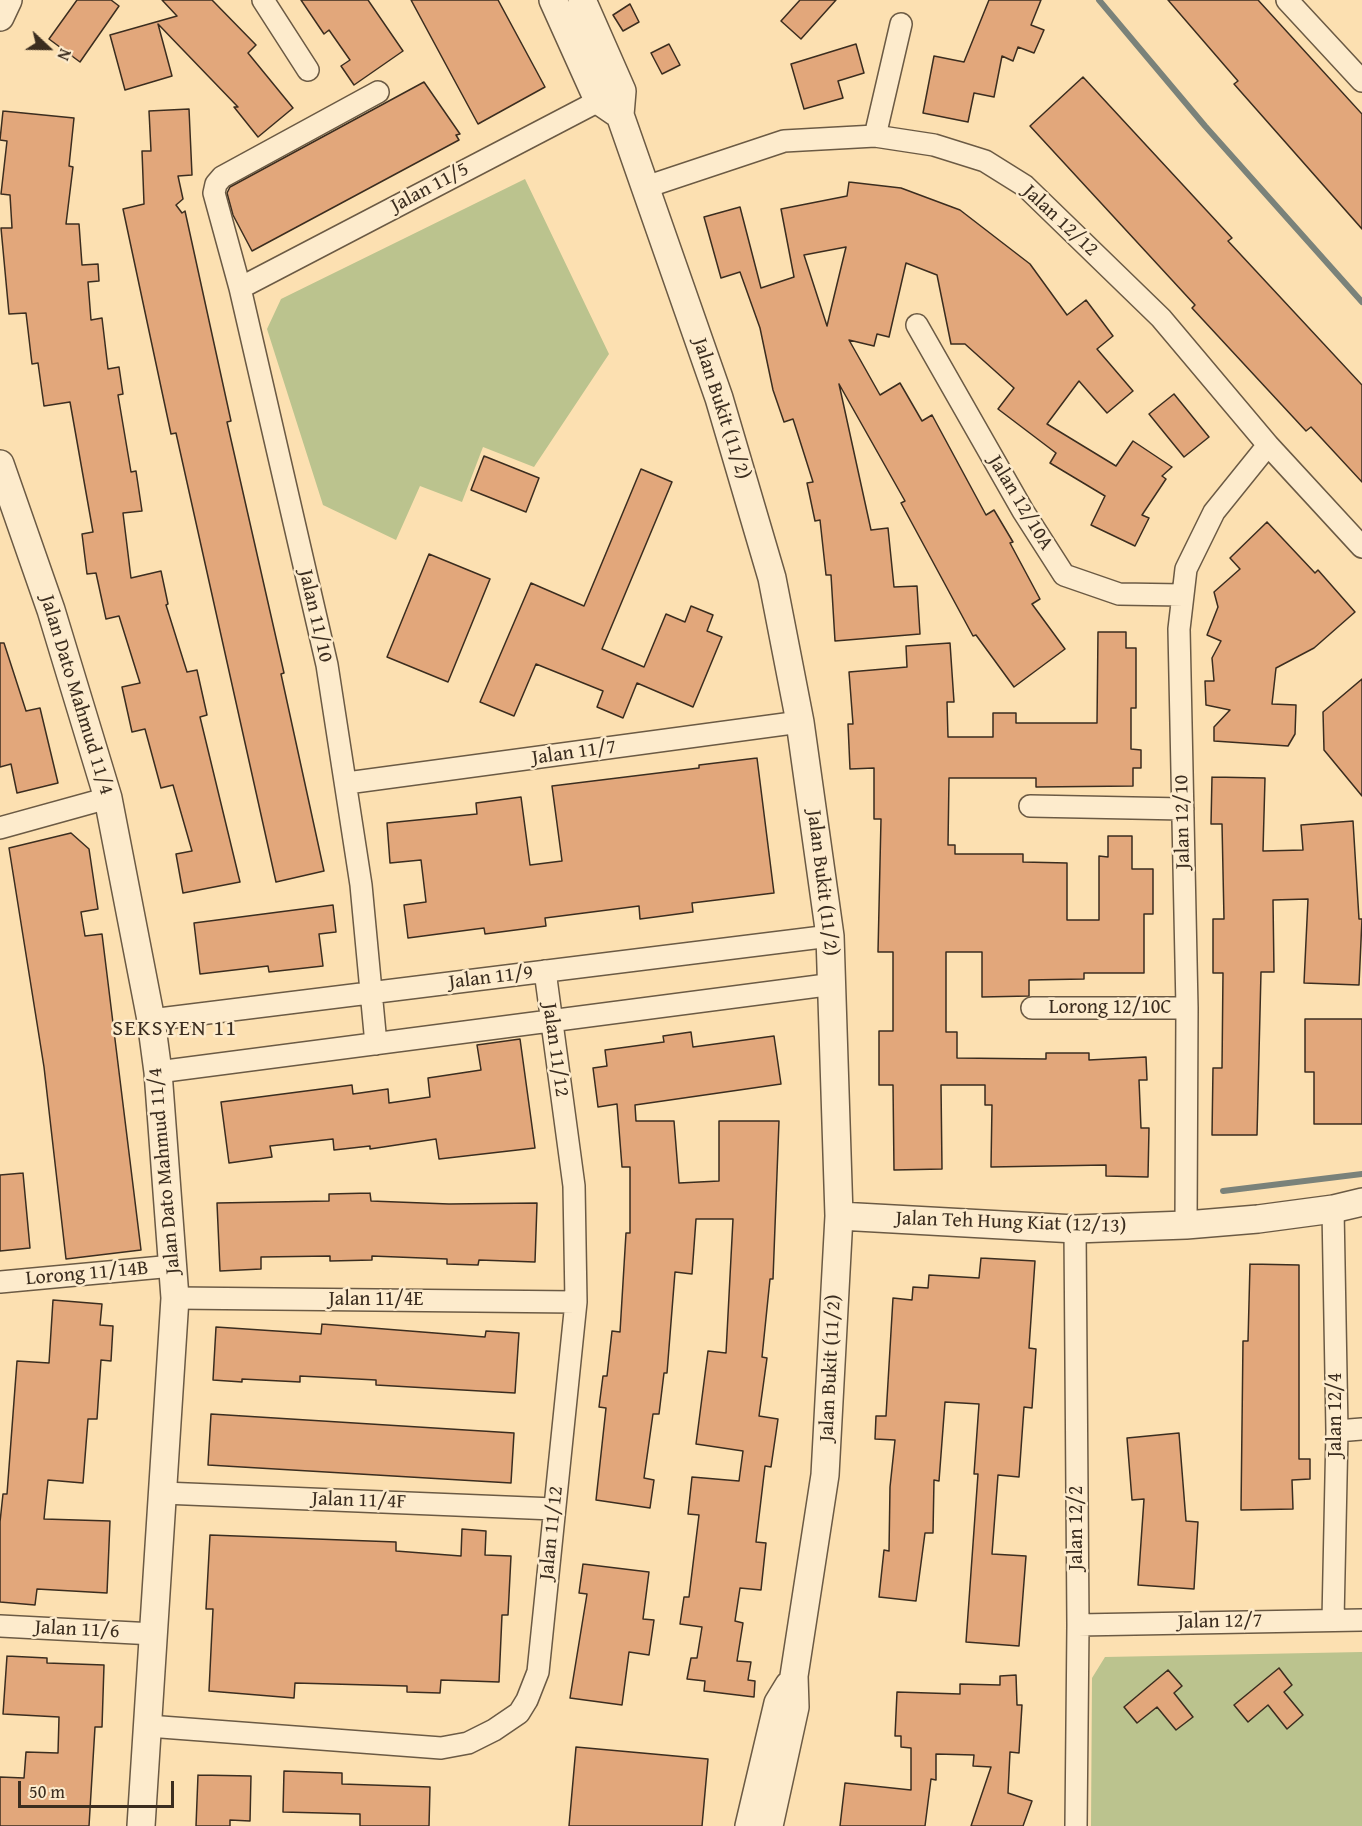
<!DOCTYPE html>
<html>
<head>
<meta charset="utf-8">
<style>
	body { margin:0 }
	#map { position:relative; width:1362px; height:1826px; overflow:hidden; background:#fce0b1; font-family:"Gentium Book Plus",serif }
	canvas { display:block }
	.north { position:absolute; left:18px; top:18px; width:60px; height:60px; -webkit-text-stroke:4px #fdebcc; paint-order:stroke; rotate:112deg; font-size:16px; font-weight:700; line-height:24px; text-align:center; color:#3b2d1f }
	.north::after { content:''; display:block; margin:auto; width:21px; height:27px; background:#3b2d1f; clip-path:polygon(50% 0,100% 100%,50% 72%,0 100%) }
	.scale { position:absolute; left:18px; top:1781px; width:156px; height:27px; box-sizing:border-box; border:3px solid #3b2d1f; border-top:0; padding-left:8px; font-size:18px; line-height:21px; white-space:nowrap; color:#3b2d1f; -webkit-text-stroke:4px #fdebcc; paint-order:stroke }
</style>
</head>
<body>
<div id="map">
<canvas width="1362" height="1826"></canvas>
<div class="north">N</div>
<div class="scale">50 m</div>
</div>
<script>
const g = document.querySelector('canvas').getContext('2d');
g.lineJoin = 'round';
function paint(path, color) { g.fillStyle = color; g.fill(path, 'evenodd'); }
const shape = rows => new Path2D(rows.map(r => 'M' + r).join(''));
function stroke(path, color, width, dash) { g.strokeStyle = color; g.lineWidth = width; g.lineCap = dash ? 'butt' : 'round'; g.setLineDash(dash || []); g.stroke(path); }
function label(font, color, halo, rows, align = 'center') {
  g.font = font + ' "Gentium Book Plus",serif'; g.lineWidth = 5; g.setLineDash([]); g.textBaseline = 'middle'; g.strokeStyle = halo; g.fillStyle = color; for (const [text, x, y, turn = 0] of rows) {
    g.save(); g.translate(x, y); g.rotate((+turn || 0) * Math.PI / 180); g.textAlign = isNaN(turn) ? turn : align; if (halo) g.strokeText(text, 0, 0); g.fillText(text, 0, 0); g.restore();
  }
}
paint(shape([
	[525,179,609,354,534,467,483,447,462,502,420,486,396,540,323,505,267,329,281,299],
	[1362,1652,1362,1826,1091,1826,1092,1678,1105,1657]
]), '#bbc38e');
stroke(shape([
	[1099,0,1205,126,1362,302],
	[1223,1191,1362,1174]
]), '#7a827a', 6);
const building = shape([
	[77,0,111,0,119,6,80,62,49,39,77,0],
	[162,0,212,0,256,45,248,53,293,108,258,137,234,107,238,107,158,24,172,76,125,90,110,35,177,16,162,0],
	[301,0,368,0,403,51,354,85,341,66,350,60,329,30,324,34,301,0],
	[411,0,498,0,545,87,478,124,411,0],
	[800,0,836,0,801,39,781,21,800,0],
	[989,0,1041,0,1031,25,1044,30,1034,53,1018,47,1013,61,1002,56,994,97,974,93,968,122,923,113,934,56,964,62,989,0],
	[1168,0,1258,0,1362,114,1362,229,1234,84,1238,81,1168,0],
	[630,4,639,22,623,31,613,15,630,4],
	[669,44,680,65,662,74,651,53,669,44],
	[856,44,864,73,838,81,843,98,804,109,791,64,856,44],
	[1083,77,1232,238,1228,241,1362,385,1362,482,1311,427,1306,431,1192,308,1195,305,1030,126,1083,77],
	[424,82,460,134,456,135,459,140,252,251,233,215,227,193,230,187,424,82],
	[189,109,192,175,178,176,183,199,176,205,182,213,185,211,231,421,227,422,284,673,281,674,324,871,276,882,176,433,171,434,123,209,144,204,142,151,151,151,149,111,189,109],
	[3,111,74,118,69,166,73,167,66,224,79,224,82,265,98,264,99,281,88,282,91,320,102,318,108,369,119,367,123,394,118,395,131,472,136,471,142,511,123,513,131,578,161,571,168,604,166,605,187,672,197,670,207,715,200,717,240,882,183,893,176,854,192,851,173,785,161,788,145,729,132,732,122,687,140,683,119,616,106,619,96,573,87,574,82,534,93,532,70,402,44,406,38,363,32,364,26,313,9,314,1,228,12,228,10,195,1,194,7,141,0,140,3,111],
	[849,182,901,188,960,210,1030,264,1067,315,1086,300,1113,336,1097,349,1133,391,1107,413,1079,381,1047,424,1116,466,1133,441,1172,467,1162,476,1166,479,1142,515,1149,518,1135,546,1091,525,1105,496,1050,463,1056,453,998,409,1014,388,965,344,951,344,937,275,906,263,889,337,877,334,874,346,849,340,880,395,900,383,922,421,932,415,986,515,994,510,1013,542,1010,543,1040,599,1032,604,1065,649,1014,687,976,635,973,636,901,503,905,501,839,384,871,530,888,528,894,587,917,586,920,634,835,641,831,575,826,575,820,520,815,521,807,483,813,482,793,419,784,422,773,390,760,328,740,272,721,278,704,217,740,207,761,288,794,277,781,209,847,196,849,182],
	[846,247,831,309,827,326,804,255,846,247],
	[1174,394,1209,437,1184,457,1149,414,1174,394],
	[484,456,539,478,526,512,471,490,484,456],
	[641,469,672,482,602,649,644,667,666,614,685,622,691,606,713,615,707,631,722,637,693,707,637,683,623,718,597,707,603,691,536,664,514,716,480,702,531,583,584,606,641,469],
	[1267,522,1315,573,1318,570,1355,612,1314,648,1276,668,1272,704,1296,705,1295,734,1288,746,1214,741,1214,727,1230,710,1206,705,1205,681,1214,681,1212,658,1221,641,1207,635,1218,607,1214,592,1240,569,1230,558,1267,522],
	[429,554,490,579,448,682,387,657,429,554],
	[1098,632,1126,632,1126,648,1136,648,1136,708,1131,708,1131,749,1141,750,1141,768,1133,768,1133,786,1036,787,1036,778,949,778,948,845,955,845,955,854,1023,854,1023,862,1067,863,1067,920,1099,920,1099,856,1108,857,1108,836,1132,836,1132,869,1153,869,1153,914,1144,914,1144,973,1084,973,1084,979,1029,980,1029,996,982,997,982,952,946,952,946,1032,957,1032,957,1058,1046,1059,1046,1053,1089,1053,1089,1060,1146,1057,1147,1080,1139,1080,1141,1128,1149,1128,1148,1177,1106,1176,1106,1165,991,1167,992,1105,985,1105,985,1085,941,1085,942,1169,894,1170,893,1085,879,1085,879,1031,893,1031,893,952,878,952,881,819,874,819,874,768,850,769,848,724,853,724,849,672,907,667,906,646,950,643,954,702,947,702,948,737,993,737,993,713,1016,713,1016,723,1097,723,1098,632],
	[0,643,4,643,26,711,40,708,58,783,17,793,11,764,0,767,0,643],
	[1362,679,1362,796,1324,750,1323,712,1362,679],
	[757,758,774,893,692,903,693,912,640,919,639,906,545,918,546,926,485,934,484,928,408,938,404,905,426,902,421,860,390,863,387,823,477,814,476,803,521,797,530,865,562,861,552,786,699,768,699,765,757,758],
	[1212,777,1265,778,1263,851,1303,850,1301,825,1353,821,1359,919,1362,919,1359,985,1304,983,1308,899,1273,900,1274,972,1261,972,1257,1135,1212,1135,1213,1068,1222,1068,1223,973,1213,973,1213,919,1224,919,1222,824,1211,824,1212,777],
	[71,833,89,849,98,909,81,912,85,936,102,934,141,1250,66,1259,44,1067,9,848,71,833],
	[333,905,336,932,319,934,323,966,269,972,268,966,200,974,194,923,333,905],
	[1305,1019,1362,1019,1362,1124,1314,1124,1314,1072,1305,1072,1305,1019],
	[691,1032,693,1047,774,1036,781,1084,635,1105,636,1121,674,1121,679,1183,719,1181,719,1121,779,1121,773,1279,770,1279,762,1357,767,1358,759,1416,778,1419,771,1467,765,1466,756,1542,766,1543,761,1590,740,1588,735,1621,743,1623,737,1661,751,1662,748,1680,755,1681,754,1697,704,1691,705,1681,687,1679,691,1658,697,1658,702,1627,680,1624,684,1597,689,1597,699,1515,688,1514,692,1477,739,1481,743,1451,696,1444,708,1351,726,1353,733,1219,696,1219,692,1274,675,1272,667,1373,664,1373,659,1414,653,1414,644,1478,654,1480,650,1508,596,1500,606,1408,599,1407,603,1376,607,1376,612,1331,620,1332,626,1233,630,1233,630,1167,622,1167,617,1104,598,1107,593,1068,607,1066,605,1050,664,1042,663,1036,691,1032],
	[520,1039,535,1148,439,1159,436,1139,370,1149,370,1146,334,1150,333,1139,270,1146,272,1157,229,1163,221,1102,352,1085,353,1094,388,1089,389,1103,430,1097,428,1078,481,1070,477,1045,520,1039],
	[23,1173,30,1248,0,1251,0,1175,23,1173],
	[370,1193,371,1201,449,1204,537,1203,535,1262,479,1260,478,1265,447,1264,447,1259,372,1256,372,1260,330,1261,330,1256,261,1257,261,1269,220,1271,217,1203,329,1201,329,1194,370,1193],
	[981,1258,1035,1261,1029,1348,1036,1349,1032,1408,1024,1407,1019,1477,998,1475,992,1554,1026,1556,1019,1646,966,1642,978,1474,974,1474,979,1404,945,1402,939,1481,934,1480,933,1533,925,1533,916,1601,879,1597,884,1550,889,1551,890,1487,895,1440,875,1439,876,1416,886,1416,893,1298,912,1300,913,1287,928,1288,929,1275,979,1278,981,1258],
	[1250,1264,1299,1265,1299,1459,1310,1459,1310,1479,1292,1480,1293,1509,1241,1510,1243,1341,1248,1341,1250,1264],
	[53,1300,102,1304,100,1325,113,1326,111,1361,101,1360,97,1419,88,1419,83,1483,48,1480,44,1519,110,1521,107,1593,37,1589,35,1605,0,1602,0,1522,3,1494,7,1494,17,1361,49,1363,53,1300],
	[322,1324,485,1337,486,1331,519,1333,515,1393,376,1385,376,1380,300,1376,300,1382,242,1379,242,1382,213,1380,216,1327,321,1334,322,1324],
	[211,1414,514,1433,511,1483,208,1465,211,1414],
	[1179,1433,1186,1521,1198,1522,1194,1589,1138,1585,1144,1499,1132,1500,1127,1438,1179,1433],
	[462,1529,486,1531,485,1555,511,1556,508,1615,502,1615,499,1682,441,1680,440,1693,407,1692,407,1686,295,1683,294,1698,209,1691,213,1609,206,1609,210,1535,396,1542,396,1551,461,1556,462,1529],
	[583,1564,649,1572,643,1619,654,1620,649,1655,629,1652,622,1705,570,1698,587,1594,579,1593,583,1564],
	[7,1656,47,1658,47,1663,104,1665,102,1727,95,1727,89,1826,0,1826,0,1777,24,1778,26,1752,58,1753,59,1717,3,1714,7,1656],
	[1279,1668,1292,1685,1284,1692,1303,1715,1287,1729,1268,1705,1248,1722,1234,1705,1279,1668],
	[1168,1670,1182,1686,1174,1693,1193,1717,1176,1730,1157,1707,1137,1723,1124,1707,1168,1670],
	[1016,1675,1017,1705,1022,1705,1019,1753,1010,1752,1008,1793,1032,1801,1023,1826,971,1826,991,1767,973,1766,974,1755,936,1754,936,1780,931,1779,925,1826,840,1826,845,1783,911,1790,911,1748,901,1747,901,1736,895,1736,897,1692,960,1694,960,1684,1000,1685,1000,1676,1016,1675],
	[576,1747,708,1759,702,1826,569,1826,576,1747],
	[284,1771,342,1773,342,1784,430,1787,429,1826,360,1826,360,1814,283,1812,284,1771],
	[198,1775,251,1776,250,1821,230,1820,230,1826,196,1826,198,1775]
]);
paint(building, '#e2a77b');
stroke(building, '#3b2d1f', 1.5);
const minor = shape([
	[263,0,308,70],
	[1287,0,1362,81],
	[875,136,901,24],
	[646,187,784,141,875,136,934,145,985,161,1025,186,1161,318,1268,445,1362,547],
	[240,288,610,95],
	[917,325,1023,511,1064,575,1119,594,1183,595],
	[347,783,800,722],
	[1030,806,1183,809],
	[0,828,108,798],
	[1032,1008,1187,1008],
	[151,1020,830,936],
	[376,1044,361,885,327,665,240,288,214,193,216,184,222,177,378,92],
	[158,1072,834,984],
	[1333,1209,1337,1431,1333,1620],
	[1186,1225,1187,1008,1179,629,1186,569,1214,512,1268,445],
	[1075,1229,1078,1625,1076,1826],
	[0,1282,173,1266],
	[175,1298,576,1302],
	[1337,1431,1362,1429],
	[163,1493,554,1509],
	[1078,1625,1362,1620],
	[0,1626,154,1634],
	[148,1726,441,1748,468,1743,494,1730,519,1713,527,1700,538,1672,576,1302,574,1186,545,971]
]);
const tertiary = shape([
	[553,0,598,100,620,115],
	[582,0,622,91,620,115,719,398,772,578,800,722,830,936,839,1216,825,1475,794,1676,795,1707,769,1826],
	[0,17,8,0],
	[0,464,51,610,108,798,151,1020,158,1072,175,1298,141,1826],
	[839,1216,1075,1229,1186,1225,1258,1219,1333,1209,1362,1202],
	[749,1826,778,1703,789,1685]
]);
stroke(minor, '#6b5a44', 24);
stroke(tertiary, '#6b5a44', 30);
stroke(minor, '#fdebcc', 21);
stroke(tertiary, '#fdebcc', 27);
label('20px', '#3b2d1f', '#fdebcc', [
	["Jalan 11/5",430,188,-28],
	["Jalan 12/12",1060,221,43],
	["Jalan Bukit (11/2)",721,409,72],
	["Jalan 12/10A",1020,503,59],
	["Jalan 11/10",315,616,77],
	["Jalan Dato Mahmud 11/4",76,695,73],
	["Jalan 11/7",574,753,-8],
	["Jalan 12/10",1183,822,-91],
	["Jalan Bukit (11/2)",822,883,83],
	["Jalan 11/9",491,978,-7],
	["Lorong 12/10C",1110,1008],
	["Jalan 11/12",555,1050,82],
	["Jalan Dato Mahmud 11/4",165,1171,-95],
	["Jalan Teh Hung Kiat (12/13)",1011,1223,2],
	["Lorong 11/14B",87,1274,-5],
	["Jalan 11/4E",376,1300],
	["Jalan Bukit (11/2)",831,1368,-87],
	["Jalan 12/4",1336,1415,-90],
	["Jalan 11/4F",359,1501,2],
	["Jalan 12/2",1077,1528,-90],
	["Jalan 11/12",552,1533,-84],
	["Jalan 12/7",1220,1622,-1],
	["Jalan 11/6",77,1630,3]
]);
g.letterSpacing = '1.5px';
label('22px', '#3b2d1f', '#fdebcc', [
	["SEKSYEN 11",175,1029]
]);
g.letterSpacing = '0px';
</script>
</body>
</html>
